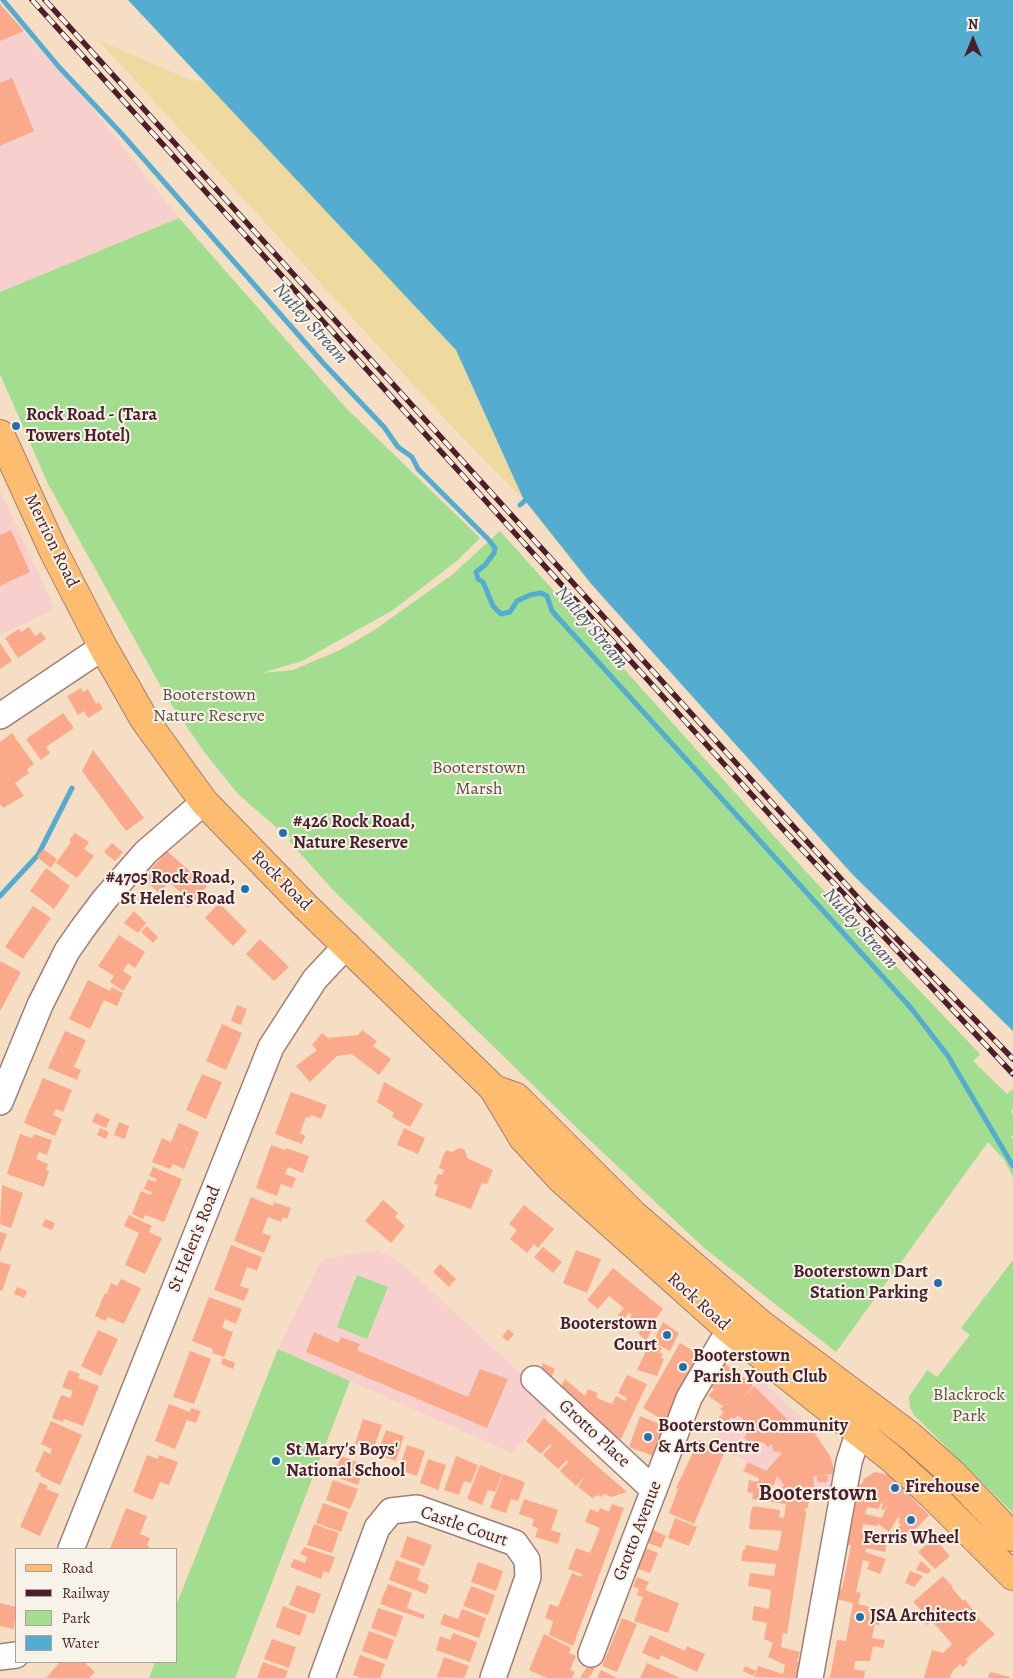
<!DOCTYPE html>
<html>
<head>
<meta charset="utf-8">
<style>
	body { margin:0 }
	#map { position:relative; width:1013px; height:1678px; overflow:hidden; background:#f5dec3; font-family:Alegreya,serif }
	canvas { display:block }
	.legend { position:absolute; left:15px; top:1548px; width:162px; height:115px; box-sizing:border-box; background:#f7f3e8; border:1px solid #b29e9c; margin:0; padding:6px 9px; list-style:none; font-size:15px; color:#4a1f2b }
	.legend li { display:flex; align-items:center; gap:10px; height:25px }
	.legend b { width:25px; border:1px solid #b29e9c }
	.north { position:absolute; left:948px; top:15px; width:50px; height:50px; -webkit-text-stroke:4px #f7f3e8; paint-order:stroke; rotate:0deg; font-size:14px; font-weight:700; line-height:20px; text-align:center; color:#4a1f2b }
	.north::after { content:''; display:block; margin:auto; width:18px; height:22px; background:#4a1f2b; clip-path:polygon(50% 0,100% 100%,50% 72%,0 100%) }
</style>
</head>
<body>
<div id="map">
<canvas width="1013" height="1678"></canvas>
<ul class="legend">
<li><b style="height:6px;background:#febc70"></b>Road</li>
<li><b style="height:6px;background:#4a1f2b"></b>Railway</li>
<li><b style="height:14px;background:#a2dd90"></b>Park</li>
<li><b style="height:14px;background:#54acd1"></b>Water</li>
</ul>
<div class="north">N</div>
</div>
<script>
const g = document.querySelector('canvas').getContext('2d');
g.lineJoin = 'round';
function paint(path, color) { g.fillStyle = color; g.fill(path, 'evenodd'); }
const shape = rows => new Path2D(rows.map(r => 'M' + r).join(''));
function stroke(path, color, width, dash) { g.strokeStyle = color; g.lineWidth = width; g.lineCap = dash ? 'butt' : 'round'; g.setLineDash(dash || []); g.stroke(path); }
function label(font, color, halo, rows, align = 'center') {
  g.font = font + ' Alegreya,serif'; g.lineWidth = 4; g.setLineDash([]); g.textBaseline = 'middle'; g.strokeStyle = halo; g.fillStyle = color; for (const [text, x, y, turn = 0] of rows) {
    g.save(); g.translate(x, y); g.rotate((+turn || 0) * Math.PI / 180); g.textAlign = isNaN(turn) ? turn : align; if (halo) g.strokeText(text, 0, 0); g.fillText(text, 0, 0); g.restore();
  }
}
paint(shape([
	[0,6,85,99,179,218,0,292],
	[0,491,55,609,0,635],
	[379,1250,407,1268,520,1373,526,1382,555,1405,512,1453,350,1381,235,1678,149,1678,176,1662,176,1606,278,1349,322,1259],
	[761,1380,810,1426,830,1456,834,1470,830,1492,798,1490,773,1485,741,1472,746,1461,711,1445,743,1401,741,1399]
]), '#f7d0cd');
paint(shape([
	[179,218,345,407,480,538,458,560,393,610,302,661,262,673,293,670,340,650,373,631,453,574,500,531,809,875,980,1054,973,1061,1007,1094,1013,1089,1013,1108,1011,1112,1013,1114,1013,1135,1011,1137,1013,1139,1013,1177,1005,1161,988,1142,836,1352,703,1247,578,1129,334,891,289,841,291,838,279,826,277,828,238,794,205,753,169,701,48,484,0,374,0,292],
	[1013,1260,1013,1513,914,1415,910,1408,909,1397,927,1370,937,1377,970,1335,961,1328],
	[357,1275,388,1287,367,1339,337,1327],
	[278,1349,350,1381,235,1678,149,1678,155,1662,176,1662,176,1606]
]), '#a2dd90');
paint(shape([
	[248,29,574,530,593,588,523,499,456,431,98,40,188,79,218,85]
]), '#eeda9e');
paint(shape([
	[128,0,1013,0,1013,1031,853,875,593,586,523,498,456,350]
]), '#54acd1');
stroke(shape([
	[3,0,59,67,120,132,324,364,384,427,398,447,412,457,418,469,489,540,495,548,494,553,485,565,476,572,478,579,483,582,493,606,501,614,510,612,517,601,530,595,541,593,547,596,552,611,911,1008,948,1056,1013,1166],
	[520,505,529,497],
	[0,896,38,855,72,788]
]), '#54acd1', 5);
paint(shape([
	[0,4,24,31,0,41],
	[12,78,34,131,0,146,0,83],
	[11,530,30,572,0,586,0,535],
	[29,627,35,636,41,632,46,639,18,658,5,638,19,629,21,632],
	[0,643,12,661,0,669],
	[81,688,83,692,88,689,96,704,99,702,103,709,88,718,84,711,78,715,67,696],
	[63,713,74,728,46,747,50,753,41,760,26,739],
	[12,733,34,764,27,769,29,773,15,783,24,796,3,808,0,804,0,742],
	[93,750,144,818,126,831,82,771],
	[75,833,89,842,84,849,94,856,77,878,56,863,71,842,69,840],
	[112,843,123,852,115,861,104,852],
	[43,849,57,859,51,868,37,857],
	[167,851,207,886,188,908,180,901,185,896,169,882,159,893,143,878],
	[46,868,70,886,54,909,30,891],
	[219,903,247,931,233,946,205,918],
	[33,906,51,918,23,959,5,947],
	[134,911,146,923,138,933,124,923],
	[147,926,158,937,153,943,141,932],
	[119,935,145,952,135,968,128,963,123,971,132,977,123,991,110,982,114,976,98,966],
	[260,939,289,967,274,981,246,954],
	[0,961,21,972,0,1011],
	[88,980,110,991,112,987,123,993,117,1006,104,1000,90,1029,69,1019],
	[237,1005,247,1009,241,1025,231,1021],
	[222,1024,242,1033,226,1070,206,1061],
	[362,1030,377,1041,373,1046,391,1059,379,1075,352,1054,337,1056,310,1082,296,1066,317,1050,312,1045,322,1033,328,1038,358,1035],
	[65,1031,86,1040,74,1067,81,1070,77,1080,48,1068],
	[202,1074,222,1082,206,1119,186,1110],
	[43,1078,72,1090,63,1112,56,1109,53,1115,62,1119,55,1136,24,1123],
	[384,1082,423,1104,410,1127,392,1117,394,1113,377,1102],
	[291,1092,327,1105,321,1119,311,1115,309,1118,306,1117,300,1133,305,1136,302,1144,275,1134],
	[96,1113,110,1119,106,1128,92,1122],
	[119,1122,129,1126,125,1139,114,1135],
	[179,1123,199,1132,184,1169,173,1164,170,1169,152,1162,162,1138,171,1142],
	[100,1128,109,1132,106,1139,97,1135],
	[404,1128,425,1138,418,1154,397,1145],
	[20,1134,32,1138,34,1134,52,1140,47,1155,39,1152,36,1159,48,1164,46,1170,49,1171,44,1187,7,1174],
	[271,1145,285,1150,286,1148,309,1156,303,1173,288,1167,285,1174,296,1178,292,1188,281,1184,277,1196,256,1188],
	[459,1148,465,1150,467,1158,493,1170,487,1184,482,1183,471,1209,435,1196,438,1185,434,1184,438,1174,442,1175,444,1170,439,1168,444,1154,447,1150,452,1152],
	[153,1167,182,1179,164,1222,145,1215,143,1219,132,1214,141,1191,151,1195,152,1192,144,1189,148,1179,155,1182,157,1179,149,1176],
	[2,1185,23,1193,11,1228,0,1224],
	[251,1197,273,1206,274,1202,291,1208,287,1219,283,1217,281,1222,268,1217,262,1233,271,1236,264,1253,234,1241],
	[383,1200,398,1213,395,1217,405,1226,391,1243,365,1221],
	[524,1205,554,1229,538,1248,534,1244,527,1253,510,1239,517,1230,509,1224],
	[129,1215,152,1226,149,1232,162,1238,145,1274,125,1265,139,1233,124,1226],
	[45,1219,55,1223,52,1230,42,1226],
	[0,1232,7,1234,0,1253],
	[231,1245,262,1257,257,1271,247,1267,240,1286,249,1289,244,1301,214,1290],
	[543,1247,562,1262,553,1273,534,1257],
	[576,1250,601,1259,587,1293,563,1283],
	[0,1262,11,1265,2,1291,0,1290],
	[440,1264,456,1279,449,1287,433,1272],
	[613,1268,663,1309,653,1322,653,1327,646,1341,638,1333,644,1325,639,1321,634,1327,628,1321,632,1315,629,1313,623,1320,618,1315,624,1308,609,1296,598,1309,587,1300],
	[121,1279,141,1288,124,1324,108,1317,105,1321,95,1316,105,1293,113,1296,107,1293,111,1283,117,1286],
	[17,1287,27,1291,24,1298,14,1294],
	[209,1297,242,1309,236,1324,225,1319,222,1328,233,1332,224,1357,212,1353,213,1349,192,1341],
	[663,1322,679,1333,670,1351,653,1342],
	[508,1329,514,1334,508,1341,502,1337],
	[98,1330,118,1339,101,1376,81,1366],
	[314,1332,338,1343,341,1337,360,1344,357,1350,468,1397,480,1369,508,1379,487,1428,306,1352],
	[680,1343,702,1356,669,1424,643,1408],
	[654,1345,662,1348,659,1353,663,1354,661,1358,664,1359,657,1376,637,1370,648,1347,652,1349],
	[190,1351,211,1359,194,1404,173,1397],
	[223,1358,235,1363,233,1369,221,1364],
	[723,1362,753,1385,744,1397,754,1386,801,1433,810,1426,830,1456,834,1470,833,1474,813,1476,814,1487,791,1489,798,1491,797,1496,809,1498,808,1508,805,1508,806,1514,787,1634,783,1633,781,1647,800,1652,797,1662,803,1663,799,1678,754,1677,758,1666,783,1674,785,1665,768,1657,773,1643,764,1639,767,1623,752,1620,754,1606,769,1609,771,1590,748,1586,750,1573,774,1576,776,1564,741,1561,743,1550,745,1550,746,1545,778,1551,782,1531,749,1529,751,1511,753,1506,780,1510,779,1517,784,1518,786,1504,752,1499,753,1493,747,1492,749,1480,758,1482,759,1478,744,1471,748,1462,766,1471,782,1453,773,1451,772,1444,768,1447,763,1442,749,1442,744,1437,747,1434,738,1427,744,1420,738,1415,734,1419,731,1417,726,1424,718,1418,724,1412,720,1409,723,1406,708,1396,714,1389,706,1383],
	[777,1476,784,1485,781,1488,783,1488,782,1494,771,1492],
	[543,1363,555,1369,550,1380,540,1372],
	[69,1370,80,1374,78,1378,99,1386,83,1426,64,1419,63,1422,52,1418,61,1395,70,1398,73,1391,62,1387],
	[627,1375,647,1384,621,1439,610,1434,591,1420,594,1415,588,1414,559,1390,565,1379,585,1396,588,1389,598,1393,596,1397,599,1399,612,1404,616,1396,625,1401,627,1398,618,1393],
	[169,1404,190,1412,191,1408,201,1411,196,1423,187,1420,175,1449,155,1441],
	[640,1416,667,1427,656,1457,629,1447],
	[544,1418,596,1465,627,1492,611,1497,604,1494,601,1497,598,1495,592,1498,578,1487,585,1477,576,1486,560,1471,568,1462,567,1460,558,1469,543,1455,552,1445,550,1444,541,1454,526,1441],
	[363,1419,382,1425,373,1450,355,1444],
	[51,1421,82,1435,60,1485,40,1476,41,1474,35,1471,44,1451,50,1454,52,1449,41,1444],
	[386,1430,404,1436,396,1461,377,1454],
	[699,1440,725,1451,694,1524,669,1513,678,1489,676,1488],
	[407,1445,425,1451,417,1476,399,1470],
	[147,1455,158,1459,159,1455,178,1462,169,1485,160,1482,153,1500,133,1492],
	[341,1456,365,1465,358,1485,333,1476],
	[456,1456,478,1465,471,1483,464,1481,459,1495,444,1490],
	[428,1459,446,1465,438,1490,420,1483],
	[480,1465,502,1474,495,1492,488,1490,482,1505,467,1499],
	[875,1472,889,1475,929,1515,913,1532,899,1541,891,1534,901,1525,898,1522,900,1519,898,1517,889,1532,880,1525,877,1524,877,1526,863,1524,862,1532,888,1537,885,1552,866,1548,865,1552,886,1559,880,1574,867,1569,870,1562,863,1560,856,1592,861,1593,858,1604,878,1609,877,1612,882,1613,883,1610,891,1612,889,1620,881,1617,879,1625,875,1624,872,1638,885,1640,883,1648,873,1646,870,1661,855,1661,854,1669,865,1671,864,1678,830,1678,837,1640,846,1641,853,1603,836,1599,838,1588,842,1589,851,1545,847,1545,853,1512,860,1484,862,1484,864,1479],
	[880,1503,883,1504,881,1509,884,1510,887,1506,882,1518,865,1514,867,1507,879,1509],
	[503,1474,525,1482,518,1501,511,1499,506,1513,490,1508],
	[817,1475,828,1476,827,1482,817,1482],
	[333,1480,358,1489,350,1509,326,1500],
	[40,1482,48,1486,46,1489,59,1494,40,1536,20,1527],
	[524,1499,558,1510,551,1530,561,1533,558,1544,535,1537,538,1528,532,1526,534,1519,519,1514],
	[323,1503,348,1512,341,1532,316,1523],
	[612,1504,624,1508,573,1646,549,1635,553,1621,545,1618,550,1604,558,1607,572,1573,581,1577,582,1574,568,1569,576,1548,590,1553,600,1528,585,1522,590,1509,598,1512,600,1508,609,1512],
	[126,1508,147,1516,140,1534,150,1538,147,1545,151,1549,110,1549],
	[675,1518,697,1527,689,1546,668,1538],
	[314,1524,339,1533,332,1553,307,1545],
	[648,1528,666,1536,661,1548,643,1541],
	[407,1536,432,1545,424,1566,400,1557],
	[934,1538,950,1556,935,1569,918,1552],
	[640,1546,658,1553,650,1573,633,1567],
	[304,1547,335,1557,329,1573,324,1571,321,1579,290,1567,294,1559,305,1563,307,1557,300,1554],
	[396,1560,421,1569,417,1580,429,1585,426,1594,389,1580],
	[921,1561,931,1570,928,1574,916,1570],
	[478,1562,503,1571,496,1591,471,1582],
	[910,1571,923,1576,914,1587,905,1583],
	[943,1576,953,1587,952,1588,963,1601,965,1599,980,1620,995,1634,966,1659,968,1662,963,1667,960,1664,952,1672,950,1678,924,1678,932,1650,943,1653,952,1644,932,1621,927,1625,920,1618,925,1614,913,1602],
	[637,1577,649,1582,645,1590,679,1603,668,1633,634,1621,643,1597,637,1595,639,1588,633,1587],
	[388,1584,412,1593,407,1608,425,1615,423,1619,380,1604],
	[297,1585,321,1594,314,1614,289,1605],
	[471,1586,495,1595,488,1615,463,1606],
	[0,1603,16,1607,14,1629,0,1626],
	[283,1606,307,1615,300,1636,276,1627],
	[378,1608,403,1616,396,1637,371,1628],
	[462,1609,486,1618,479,1638,440,1624,444,1614,458,1619],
	[622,1618,637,1624,617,1672,602,1666],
	[369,1631,394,1640,387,1660,362,1651],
	[453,1633,477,1642,470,1662,436,1650,440,1636,450,1640],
	[544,1634,571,1648,569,1653,576,1656,570,1670,575,1672,572,1678,547,1678,529,1670],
	[650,1635,685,1651,687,1646,705,1654,697,1672,661,1655,659,1660,642,1653],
	[272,1639,296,1647,289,1668,264,1659],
	[360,1655,385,1664,380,1678,361,1678,353,1675],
	[444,1657,469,1666,464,1678,437,1677],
	[60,1662,84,1662,95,1672,89,1678,46,1678],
	[263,1662,288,1671,285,1678,257,1678],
	[590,1662,596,1665,591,1675,588,1678,580,1678],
	[647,1663,680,1678,640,1678],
	[745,1666,756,1671,753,1676,743,1671],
	[601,1670,617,1678,597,1678],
	[990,1672,1010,1677,1010,1678,988,1678]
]), '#faaa8a');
const minor = shape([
	[0,716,103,647],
	[0,1102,40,1005,67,951,83,928,104,900,146,852,204,802],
	[534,1379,654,1490],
	[71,1549,271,1047,315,979,347,945],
	[591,1654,689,1398,722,1342,732,1332],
	[0,1657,16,1655],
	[322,1678,377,1528,391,1511,417,1508,515,1543,527,1560,528,1577,493,1678],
	[810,1678,849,1462,858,1434,871,1417]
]);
const major = shape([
	[0,434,53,550,103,647,144,719,204,802,305,906,493,1088,523,1138,561,1179,732,1332,890,1457,933,1496,1013,1576],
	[496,1090,516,1097,633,1214,762,1325,909,1435,953,1474,1013,1537]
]);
stroke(minor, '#a07e77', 28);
stroke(major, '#a07e77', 30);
stroke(minor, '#fff', 25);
stroke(major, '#febc70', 28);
const rail = shape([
	[32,0,781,827,1013,1074],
	[45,0,871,912,1013,1059]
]);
stroke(rail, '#4a1f2b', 5.5);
stroke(rail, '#f7f3e8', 4, [11]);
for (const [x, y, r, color] of [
	[16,426,5,"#1f6fb2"],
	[283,833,5,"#1f6fb2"],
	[245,889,5,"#1f6fb2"],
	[938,1283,5,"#1f6fb2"],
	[667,1335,5,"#1f6fb2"],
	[683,1367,5,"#1f6fb2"],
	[648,1437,5,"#1f6fb2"],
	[276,1461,5,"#1f6fb2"],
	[895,1488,5,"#1f6fb2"],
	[911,1520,5,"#1f6fb2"],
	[860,1617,5,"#1f6fb2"]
]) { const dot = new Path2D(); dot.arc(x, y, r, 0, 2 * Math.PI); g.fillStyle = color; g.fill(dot); stroke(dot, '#f7f3e8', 2); }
label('bold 18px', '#4a1f2b', '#f7f3e8', [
	["Rock Road - (Tara",26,416],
	["Towers Hotel)",26,437],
	["#426 Rock Road,",293,823],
	["Nature Reserve",293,844],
	["#4705 Rock Road,",235,879,"right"],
	["St Helen's Road",235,900,"right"],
	["Booterstown Dart",928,1273,"right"],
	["Station Parking",928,1294,"right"],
	["Booterstown",657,1325,"right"],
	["Court",657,1346,"right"],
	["Booterstown",693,1357],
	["Parish Youth Club",693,1378],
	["Booterstown Community",658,1427],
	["& Arts Centre",658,1448],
	["St Mary's Boys'",286,1451],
	["National School",286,1472],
	["Firehouse",905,1488],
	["Ferris Wheel",911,1539,"center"],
	["JSA Architects",870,1617]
], 'left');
label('18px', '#4a1f2b', '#f7f3e8', [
	["Merrion Road",51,541,64],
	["Rock Road",281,881,45],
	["St Helen's Road",195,1239,-68],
	["Rock Road",698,1302,42],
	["Grotto Place",594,1434,43],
	["Castle Court",464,1527,19],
	["Grotto Avenue",638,1531,-69]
]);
label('18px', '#604e44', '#f7f3e8', [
	["Booterstown",209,696],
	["Nature Reserve",209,717],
	["Booterstown",479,769],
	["Marsh",479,790],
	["Blackrock",969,1396],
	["Park",969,1417]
]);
label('italic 19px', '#4e576d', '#f7f3e8', [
	["Nutley Stream",310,324,48],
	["Nutley Stream",591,628,50],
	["Nutley Stream",860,929,48]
]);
label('bold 22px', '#4a1f2b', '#f7f3e8', [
	["Booterstown",818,1495]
]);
</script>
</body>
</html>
